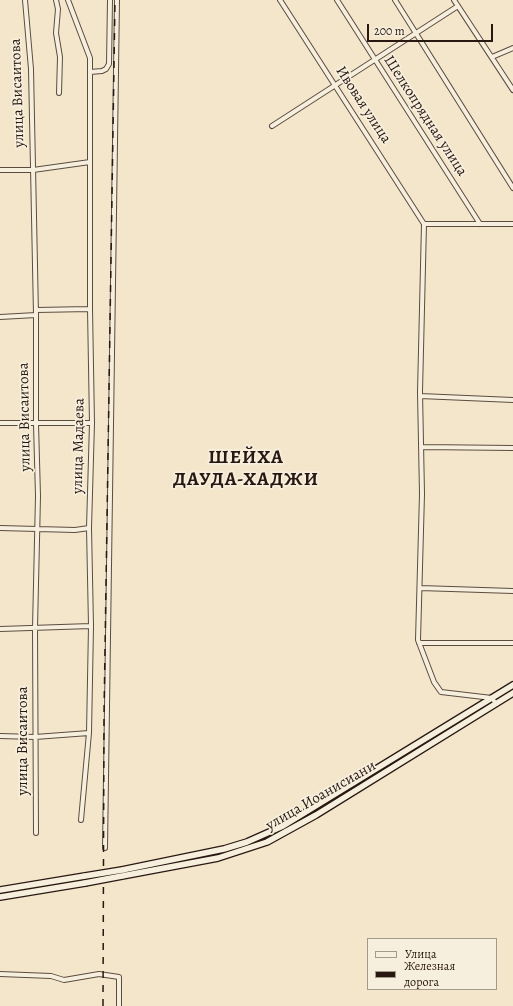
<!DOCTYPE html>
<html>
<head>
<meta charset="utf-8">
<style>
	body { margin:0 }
	#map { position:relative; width:513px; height:1006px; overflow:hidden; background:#f3e6cb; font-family:Alegreya,serif }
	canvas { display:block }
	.legend { position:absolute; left:367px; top:938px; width:130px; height:52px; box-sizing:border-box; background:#f7efdd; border:1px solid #a5998b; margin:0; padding:5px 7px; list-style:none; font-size:12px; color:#291811 }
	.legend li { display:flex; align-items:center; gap:8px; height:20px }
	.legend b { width:20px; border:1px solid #a5998b }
	.scale { position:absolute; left:367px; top:24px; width:126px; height:18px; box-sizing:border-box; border:2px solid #291811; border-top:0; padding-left:5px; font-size:12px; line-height:14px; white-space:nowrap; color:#291811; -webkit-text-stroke:3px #f7efdd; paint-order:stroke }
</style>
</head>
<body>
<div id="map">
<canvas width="513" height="1006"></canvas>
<ul class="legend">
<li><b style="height:5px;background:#f7efdd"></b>Улица</li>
<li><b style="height:5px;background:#291811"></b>Железная дорога</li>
</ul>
<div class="scale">200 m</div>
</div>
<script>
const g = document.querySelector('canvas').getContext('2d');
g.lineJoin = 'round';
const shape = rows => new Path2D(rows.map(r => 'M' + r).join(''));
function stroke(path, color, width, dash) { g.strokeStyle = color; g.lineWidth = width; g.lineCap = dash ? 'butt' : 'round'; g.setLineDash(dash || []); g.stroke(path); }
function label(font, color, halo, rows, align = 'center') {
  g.font = font + ' Alegreya,serif'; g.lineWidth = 3.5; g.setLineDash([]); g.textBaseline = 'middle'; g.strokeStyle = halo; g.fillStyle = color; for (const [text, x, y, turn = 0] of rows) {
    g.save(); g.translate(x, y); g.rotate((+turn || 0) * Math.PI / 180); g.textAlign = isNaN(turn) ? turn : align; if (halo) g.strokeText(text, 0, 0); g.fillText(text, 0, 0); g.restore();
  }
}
const minor = shape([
	[25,0,31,69,36,315,36,424,38,496,35,628,36,833],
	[56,0,58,9,56,33,60,57,59,93],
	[68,0,90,58,90,309,92,423,89,528,91,626,89,733,81,820],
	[280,0,424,224],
	[337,0,480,224],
	[395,0,513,188],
	[454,0,513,90],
	[492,57,513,48],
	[90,72,102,71,106,69,109,64,110,0],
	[272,126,458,6],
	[0,170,33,170,90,162],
	[424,224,420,392,422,494,418,640,434,682,441,692,492,698,496,704],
	[424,224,513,224],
	[36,310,90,309],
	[0,317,36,315],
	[420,396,513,400],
	[0,423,92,423],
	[421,447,513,448],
	[0,528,75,530,89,528],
	[420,588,513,591],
	[0,629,91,626],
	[419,643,513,643],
	[0,736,35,737,89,733],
	[105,848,117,0],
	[0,974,51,976,64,980,99,974,119,977,119,1006]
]);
const secondary = shape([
	[122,870,224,849,247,842,283,826,513,685],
	[122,876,218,858,267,842,316,815,513,693],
	[0,890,85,876],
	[0,897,85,883]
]);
stroke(minor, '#5c4c40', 6);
stroke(secondary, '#291811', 8);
stroke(minor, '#f7efdd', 4);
stroke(secondary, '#f7efdd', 5.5);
stroke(shape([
	[103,1006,104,715,115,0]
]), '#291811', 1.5, [7, 7]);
const secondaryBridge = shape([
	[85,876,122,870],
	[85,883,122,876]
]);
stroke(secondaryBridge, '#291811', 8, []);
stroke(secondaryBridge, '#f7efdd', 5.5);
label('15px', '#291811', '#f7efdd', [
	["улица Висаитова",18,93,-92],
	["Ивовая улица",363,105,57],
	["Шелкопрядная улица",425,116,57],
	["улица Висаитова",25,417,-91],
	["улица Мадаева",79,446,-89],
	["улица Висаитова",23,741,-90],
	["улица Иоанисиани",321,796,-30]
]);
g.letterSpacing = '1px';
label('bold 19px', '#291811', '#f7efdd', [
	["ШЕЙХА",246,458],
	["ДАУДА-ХАДЖИ",246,480]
]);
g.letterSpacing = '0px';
</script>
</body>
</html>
